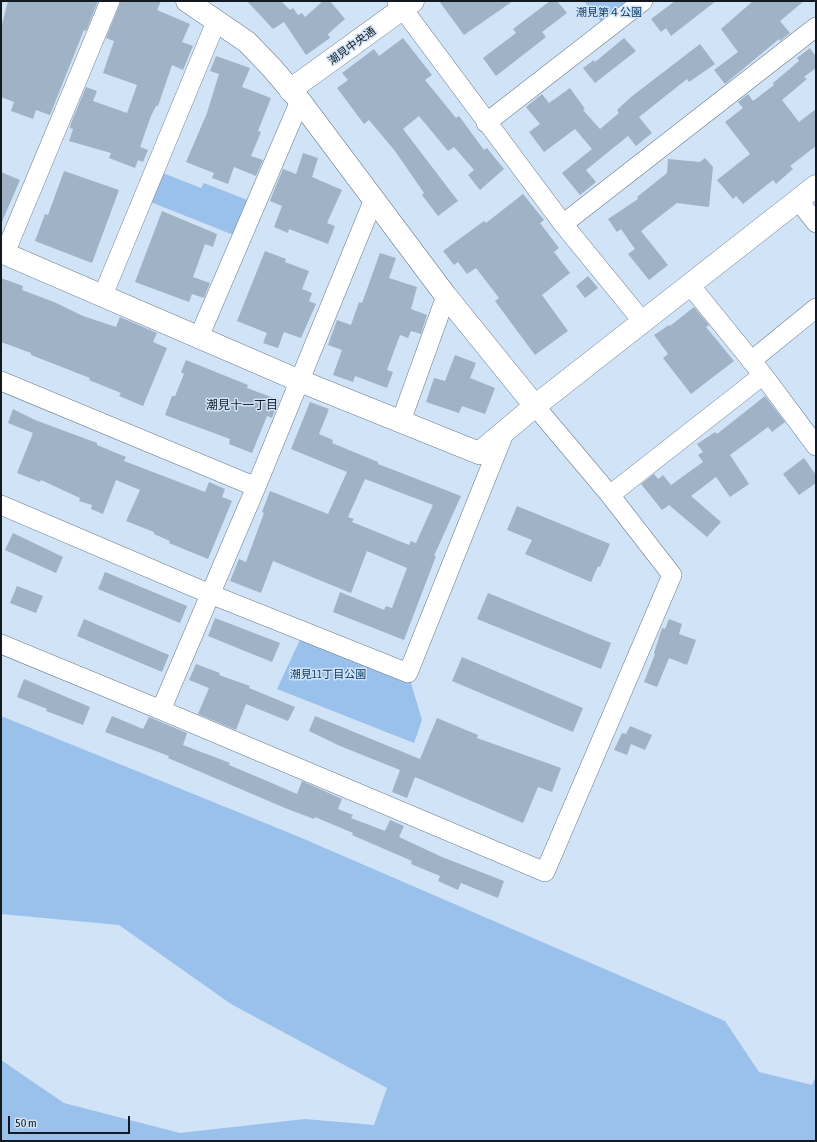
<!DOCTYPE html>
<html>
<head>
<meta charset="utf-8">
<style>
	body { margin:0 }
	#map { position:relative; width:817px; height:1142px; overflow:hidden; background:#d0e3f7; font-family:"Asap Condensed",sans-serif }
	canvas { display:block }
	.frame { position:absolute; inset:0; border:2px solid #121920; pointer-events:none }
	.scale { position:absolute; left:8px; top:1116px; width:122px; height:18px; box-sizing:border-box; border:2px solid #121920; border-top:0; padding-left:5px; font-size:12px; line-height:14px; white-space:nowrap; color:#121920; -webkit-text-stroke:3px #d0e3f7; paint-order:stroke }
</style>
</head>
<body>
<div id="map">
<canvas width="817" height="1142"></canvas>
<div class="frame"></div>
<div class="scale">50 m</div>
</div>
<script>
const g = document.querySelector('canvas').getContext('2d');
g.lineJoin = 'round';
function paint(path, color) { g.fillStyle = color; g.fill(path, 'evenodd'); }
const shape = rows => new Path2D(rows.map(r => 'M' + r).join(''));
function stroke(path, color, width, dash) { g.strokeStyle = color; g.lineWidth = width; g.lineCap = dash ? 'butt' : 'round'; g.setLineDash(dash || []); g.stroke(path); }
function label(font, color, halo, rows, align = 'center') {
  g.font = font + ' "Asap Condensed","Noto Sans JP",sans-serif'; g.lineWidth = 3; g.setLineDash([]); g.textBaseline = 'middle'; g.strokeStyle = halo; g.fillStyle = color; for (const [text, x, y, turn = 0] of rows) {
    g.save(); g.translate(x, y); g.rotate((+turn || 0) * Math.PI / 180); g.textAlign = isNaN(turn) ? turn : align; if (halo) g.strokeText(text, 0, 0); g.fillText(text, 0, 0); g.restore();
  }
}
paint(shape([
	[584,1,643,1,607,29],
	[155,170,201,188,204,183,255,203,241,238,143,199],
	[304,631,408,673,422,720,414,743,277,689],
	[1,716,297,836,725,1021,759,1072,812,1085,816,1076,816,1141,1,1141,1,1060,64,1103,180,1133,305,1119,374,1125,387,1088,231,1004,119,925,1,914]
]), '#9ac1eb');
paint(shape([
	[8,1,98,1,86,31,84,30,50,115,36,110,33,119,11,111,14,102,1,97,1,28],
	[121,1,161,1,157,10,190,24,182,42,193,46,183,70,172,65,158,106,156,106,151,116,140,147,148,150,143,162,138,160,135,168,109,158,111,153,69,141,73,129,70,128,71,123,86,87,97,91,93,101,127,113,137,85,103,73,114,41,106,38],
	[247,1,281,1,290,10,293,8,298,15,302,13,305,17,323,1,330,1,345,19,328,34,330,38,306,55,284,22,273,29],
	[439,1,513,1,464,35],
	[550,1,557,1,567,13,542,32,546,37,496,76,483,58,516,33,513,29],
	[675,1,716,1,671,36,666,28,661,32,651,19],
	[753,1,804,1,780,21,790,33,780,41,779,39,725,84,714,70,738,52,721,29],
	[403,38,432,75,425,80,456,118,459,116,484,150,487,148,504,169,480,190,468,175,474,170,454,147,448,151,419,116,403,129,458,201,438,216,422,195,424,193,395,151,369,120,364,124,337,88,348,80,342,73,374,49,379,56],
	[624,38,636,51,595,83,583,68,594,60,595,62],
	[700,44,715,64,689,82,687,79,639,117,652,133,636,146,628,136,586,170,596,182,580,195,562,173,592,149,575,129,544,152,529,132,540,124,526,107,542,94,549,103,570,88,585,109,583,110,600,129,619,113,617,110,631,97],
	[810,48,816,57,816,68,804,77,807,79,782,100,799,122,816,109,816,146,790,166,793,169,776,184,773,180,743,204,736,196,733,199,717,180,750,154,725,122,743,108,738,102,748,94,753,101,774,85,773,83,799,61,797,58],
	[216,56,250,68,242,87,271,98,258,131,261,132,251,156,263,160,256,176,234,167,228,184,212,178,214,173,186,162,207,113,219,74,210,71],
	[303,153,318,158,312,177,342,190,327,223,335,226,328,244,289,229,288,233,274,227,282,206,270,201,273,193,283,169,296,174],
	[705,158,713,167,709,207,677,203,641,231,668,265,649,280,628,254,635,249,621,229,617,232,608,219,638,199,637,197,667,173,668,159,700,162],
	[64,171,119,190,92,263,35,241,45,214,48,215],
	[1,172,20,180,1,224],
	[523,194,544,220,540,223,559,248,554,252,570,273,542,295,568,331,535,355,495,301,499,298,476,268,467,274,458,262,454,265,443,251,484,221,486,223],
	[162,211,217,234,213,247,205,244,193,277,210,283,204,298,192,294,189,302,135,282],
	[265,251,286,259,285,262,309,271,302,289,312,293,309,301,316,304,301,338,284,332,278,348,263,343,267,333,237,321],
	[380,253,396,258,389,278,417,287,411,309,427,315,421,334,411,331,408,338,400,335,387,370,393,372,387,388,355,376,353,382,333,375,342,350,328,345,337,320,351,325,359,302,362,303],
	[588,276,598,288,585,298,576,286],
	[1,278,23,286,22,290,54,302,83,316,116,327,120,317,157,333,153,342,167,348,143,406,119,396,121,393,89,380,90,378,31,355,31,353,1,342],
	[694,307,709,325,706,327,734,361,691,394,663,358,668,354,654,335,669,325,670,326],
	[455,355,476,363,470,378,495,388,485,414,462,406,459,413,426,402,434,378,445,381],
	[186,360,248,385,247,388,279,400,272,418,267,416,252,453,229,444,230,439,165,415,172,396,175,396,184,374,181,372],
	[765,396,785,422,772,432,768,427,730,455,749,484,730,497,716,477,691,496,721,522,707,537,669,505,662,510,641,484,654,474,658,479,663,475,671,485,703,462,698,455,703,452,697,444,715,432,717,434],
	[310,402,329,409,319,434,333,440,332,443,378,462,378,464,461,496,434,556,436,556,404,640,333,612,340,592,384,610,386,606,392,608,407,568,367,551,351,593,273,561,261,593,230,581,239,559,246,562,264,513,262,512,270,491,328,514,347,472,291,449],
	[365,479,433,505,416,543,411,541,409,545,352,522,354,519,348,517],
	[13,409,35,420,97,443,97,445,126,457,124,461,205,492,209,482,225,489,222,497,232,501,208,559,169,543,170,541,154,534,154,532,126,521,140,490,116,480,103,514,91,509,92,505,79,501,80,498,41,480,40,482,17,473,33,433,8,423],
	[804,458,816,475,816,483,799,495,783,474],
	[517,506,610,544,600,567,598,566,591,582,525,554,532,540,507,530],
	[13,533,63,557,56,573,5,550],
	[105,572,187,606,180,623,98,589],
	[17,586,43,596,36,613,10,603],
	[488,593,611,643,601,669,477,619],
	[215,618,280,643,272,662,208,636],
	[84,619,169,655,162,672,77,636],
	[669,619,682,624,679,634,696,640,687,665,669,658,657,687,644,682,655,654,654,653,662,628,665,629],
	[462,657,583,708,573,732,452,681],
	[196,664,220,673,219,675,250,686,249,688,295,707,288,721,246,704,236,730,198,714,209,688,189,680],
	[24,679,90,707,83,725,46,711,47,709,17,697],
	[112,716,143,729,149,717,187,733,183,745,230,763,229,765,267,781,297,794,302,781,342,799,338,809,353,815,351,818,385,831,390,820,404,826,399,837,442,857,504,881,498,898,461,883,458,890,438,881,440,876,411,864,412,861,352,835,353,833,315,817,314,819,285,808,168,758,169,756,105,732],
	[315,716,420,759,437,718,478,735,477,738,561,768,552,792,538,787,523,823,415,777,407,798,392,792,400,770,340,746,309,731],
	[630,726,652,735,645,750,631,744,627,755,614,750,622,733,626,734]
]), '#a0b2c6');
const street = shape([
	[397,1,563,224,643,322],
	[486,123,643,1],
	[798,200,816,223],
	[563,224,816,27],
	[5,253,110,1],
	[690,285,763,375,816,446],
	[103,295,216,22],
	[199,337,300,101],
	[751,361,816,308],
	[1,381,256,487],
	[401,421,446,296],
	[610,495,763,375],
	[1,505,210,594,408,673,505,431],
	[1,644,161,710,545,872,672,575,610,495,535,406],
	[161,710,256,487,374,199]
]);
const secondary = shape([
	[187,1,247,42,272,68,300,101,446,296,535,406],
	[290,90,413,1],
	[1,252,300,381,479,453,535,406,816,186]
]);
stroke(street, '#6a7b8d', 20);
stroke(secondary, '#6a7b8d', 23);
stroke(street, '#fff', 19);
stroke(secondary, '#fff', 22);
label('11px', '#0f3d68', '#d0e3f7', [
	["潮見第４公園",609,13],
	["潮見11丁目公園",328,675]
]);
label('11px', '#121920', '#d0e3f7', [
	["潮見中央通",352,46,-36]
]);
label('12px', '#121920', '#d0e3f7', [
	["潮見十一丁目",242,405]
]);
</script>
</body>
</html>
